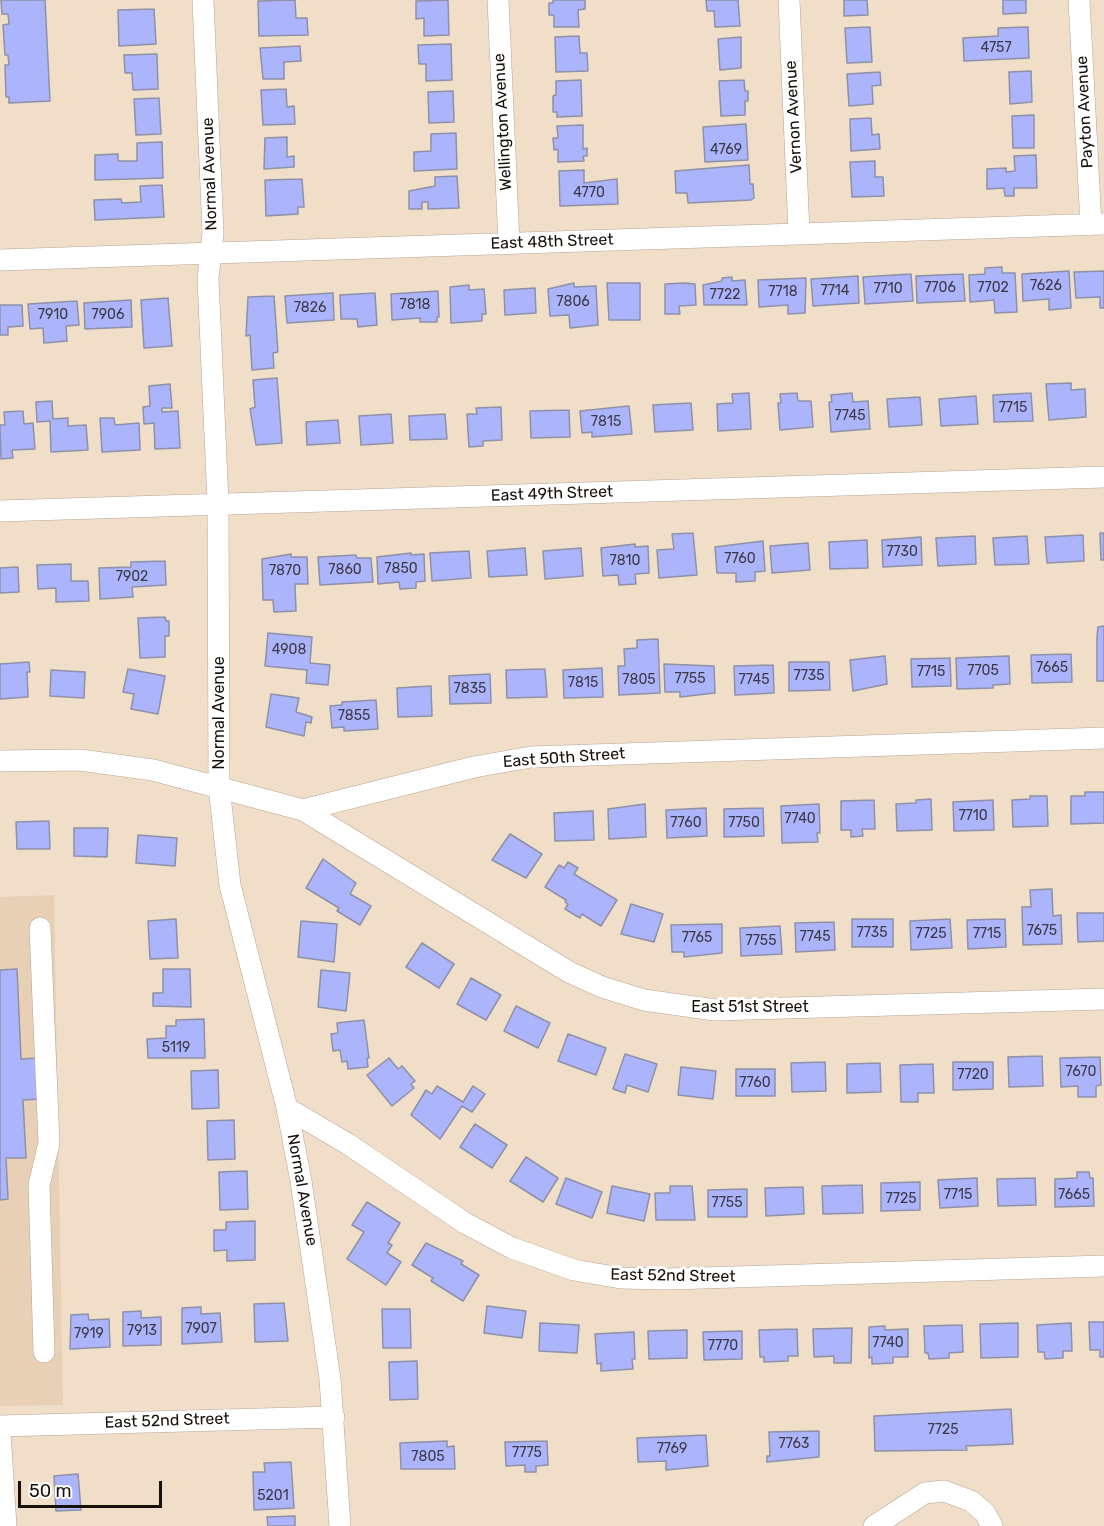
<!DOCTYPE html>
<html>
<head>
<meta charset="utf-8">
<style>
	body { margin:0 }
	#map { position:relative; width:1104px; height:1526px; overflow:hidden; background:#f0dec9; font-family:Rubik,sans-serif }
	canvas { display:block }
	.scale { position:absolute; left:18px; top:1481px; width:144px; height:27px; box-sizing:border-box; border:3px solid #161009; border-top:0; padding-left:8px; font-size:18px; line-height:21px; white-space:nowrap; color:#161009; -webkit-text-stroke:4px #fff; paint-order:stroke }
</style>
</head>
<body>
<div id="map">
<canvas width="1104" height="1526"></canvas>
<div class="scale">50 m</div>
</div>
<script>
const g = document.querySelector('canvas').getContext('2d');
g.lineJoin = 'round';
function paint(path, color) { g.fillStyle = color; g.fill(path, 'evenodd'); }
const shape = rows => new Path2D(rows.map(r => 'M' + r).join(''));
function stroke(path, color, width, dash) { g.strokeStyle = color; g.lineWidth = width; g.lineCap = dash ? 'butt' : 'round'; g.setLineDash(dash || []); g.stroke(path); }
function label(font, color, halo, rows, align = 'center') {
  g.font = font + ' Rubik,sans-serif'; g.lineWidth = 6; g.setLineDash([]); g.textBaseline = 'middle'; g.strokeStyle = halo; g.fillStyle = color; for (const [text, x, y, turn = 0] of rows) {
    g.save(); g.translate(x, y); g.rotate((+turn || 0) * Math.PI / 180); g.textAlign = isNaN(turn) ? turn : align; if (halo) g.strokeText(text, 0, 0); g.fillText(text, 0, 0); g.restore();
  }
}
paint(shape([
	[54,895,63,1405,0,1406,0,897]
]), '#e7d0b6');
const building = shape([
	[1,0,45,0,50,101,9,103,9,97,6,97,5,65,9,65,8,55,5,55,3,25,9,24,8,14,2,14,1,0],
	[295,0,296,18,307,18,308,35,259,36,258,1,295,0],
	[448,0,449,35,424,36,424,18,416,19,416,1,448,0],
	[553,0,585,0,585,9,578,10,579,27,554,27,554,15,549,15,549,3,553,3,553,0],
	[706,0,738,0,740,26,715,27,714,11,707,11,706,0],
	[844,0,867,0,868,15,844,16,844,0],
	[1003,0,1026,0,1026,13,1003,14,1003,0],
	[154,9,156,44,119,46,118,10,154,9],
	[870,27,872,62,847,63,845,28,870,27],
	[1028,27,1029,58,964,61,963,38,998,36,998,28,1028,27],
	[579,36,580,53,587,53,588,71,556,72,555,37,579,36],
	[741,37,741,68,720,70,718,39,741,37],
	[451,44,452,80,426,81,426,64,419,64,418,45,451,44],
	[300,46,301,61,284,62,284,79,263,79,260,48,300,46],
	[157,54,158,89,133,90,132,73,125,73,124,55,157,54],
	[1031,71,1032,102,1010,104,1009,72,1031,71],
	[880,72,881,85,872,86,873,104,849,106,847,74,880,72],
	[581,80,582,116,557,117,557,112,553,112,553,96,556,95,556,81,581,80],
	[744,80,745,91,748,91,748,101,745,101,745,115,721,116,719,81,744,80],
	[286,89,287,107,294,106,295,124,263,125,261,90,286,89],
	[453,91,454,122,429,123,428,92,453,91],
	[159,98,161,134,136,135,134,99,159,98],
	[1034,115,1034,148,1013,148,1012,116,1034,115],
	[871,118,872,135,879,134,880,149,851,151,850,119,871,118],
	[746,124,748,160,705,162,703,127,746,124],
	[583,125,583,149,587,148,587,156,583,156,584,161,558,162,558,149,554,150,553,138,558,138,557,126,583,125],
	[456,133,457,169,414,171,414,152,431,151,431,134,456,133],
	[287,137,287,157,294,156,294,167,264,169,265,138,287,137],
	[162,142,163,178,95,180,95,155,118,154,118,161,137,161,137,143,162,142],
	[1036,155,1037,188,1014,188,1014,196,1005,196,1004,188,987,189,987,169,1006,168,1006,172,1015,171,1014,156,1036,155],
	[875,161,875,177,883,177,884,196,852,197,850,162,875,161],
	[749,165,750,184,753,184,754,198,751,200,688,203,687,193,676,193,675,171,749,165],
	[584,170,584,183,617,179,618,204,560,206,559,171,584,170],
	[457,176,459,208,428,209,428,202,422,202,422,209,409,209,409,191,435,186,435,177,457,176],
	[302,179,304,207,298,207,298,214,266,216,265,180,302,179],
	[162,185,164,217,95,220,94,200,121,199,122,203,141,202,140,186,162,185],
	[1002,267,1002,273,1015,273,1017,312,995,313,994,300,970,302,969,275,985,274,985,268,1002,267],
	[1069,271,1071,308,1049,310,1049,299,1023,301,1022,274,1069,271],
	[1104,271,1104,308,1100,308,1100,297,1076,298,1074,272,1104,271],
	[911,274,913,301,865,304,863,277,911,274],
	[963,274,965,301,917,303,916,276,963,274],
	[858,276,859,303,813,306,811,279,858,276],
	[732,277,732,281,745,280,747,305,704,305,703,285,722,281,722,278,732,277],
	[806,278,805,313,788,314,788,305,759,307,758,280,806,278],
	[574,283,574,287,596,286,598,325,570,328,569,315,550,316,548,289,574,283],
	[607,283,640,283,640,320,609,320,607,283],
	[684,283,695,284,696,305,679,306,680,314,665,314,665,284,684,283],
	[469,285,469,290,484,289,486,314,482,314,482,321,451,323,450,287,469,285],
	[535,288,536,313,505,315,504,290,535,288],
	[438,291,439,317,437,317,437,322,420,322,420,318,392,320,391,294,438,291],
	[333,293,334,320,287,323,285,296,333,293],
	[375,293,377,325,358,327,357,319,341,319,340,295,375,293],
	[274,296,278,352,273,353,274,368,252,370,250,335,246,336,248,297,274,296],
	[168,298,172,346,144,348,141,300,168,298],
	[131,300,132,327,85,329,84,303,131,300],
	[77,301,79,325,66,326,67,341,44,343,43,328,30,329,28,304,77,301],
	[0,305,22,305,23,326,8,327,8,335,0,335,0,305],
	[277,378,282,443,256,445,250,409,255,407,253,380,277,378],
	[1071,383,1071,390,1085,389,1086,417,1049,420,1046,384,1071,383],
	[170,384,172,408,162,408,162,412,178,411,180,448,155,449,154,423,144,424,143,407,150,406,149,386,170,384],
	[749,393,751,429,718,431,717,404,733,403,732,394,749,393],
	[797,393,798,401,811,401,813,427,780,430,778,403,781,403,780,394,797,393],
	[852,393,853,402,868,401,870,429,831,432,829,402,832,402,831,395,852,393],
	[1031,393,1033,421,994,422,993,395,1031,393],
	[976,396,978,424,941,426,939,399,976,396],
	[920,397,922,425,889,427,887,399,920,397],
	[52,401,53,419,68,418,68,426,86,425,88,450,51,452,50,421,37,422,36,402,52,401],
	[691,403,693,430,655,432,653,405,691,403],
	[629,406,632,434,592,437,592,432,582,433,580,411,629,406],
	[501,407,502,440,483,441,483,446,469,447,467,414,477,414,476,408,501,407],
	[569,410,570,437,531,438,530,411,569,410],
	[23,411,24,424,33,423,35,449,12,450,13,458,1,459,0,425,5,425,4,412,23,411],
	[391,414,393,443,361,445,359,416,391,414],
	[445,414,447,439,410,440,409,416,445,414],
	[100,418,114,418,115,425,139,423,140,450,102,452,100,418],
	[338,420,340,443,307,445,306,422,338,420],
	[693,533,697,575,659,578,657,550,674,549,672,534,693,533],
	[1100,533,1104,533,1104,560,1101,560,1100,533],
	[1083,535,1084,561,1047,563,1045,537,1083,535],
	[975,536,976,564,938,566,936,538,975,536],
	[1027,536,1029,564,995,565,993,538,1027,536],
	[921,537,922,565,883,567,882,540,921,537],
	[867,540,868,568,830,569,829,542,867,540],
	[763,541,765,571,755,572,755,581,736,582,736,573,717,573,715,547,763,541],
	[808,543,810,570,772,573,770,546,808,543],
	[635,544,635,547,648,546,649,573,635,574,636,584,619,585,618,575,603,576,601,548,635,544],
	[525,548,527,575,489,577,487,551,525,548],
	[581,548,583,576,545,579,543,551,581,548],
	[469,551,471,578,432,581,430,553,469,551],
	[411,553,411,555,424,554,425,581,416,582,416,588,400,589,399,582,378,584,377,557,411,553],
	[291,554,291,557,307,557,308,584,295,584,296,611,274,612,273,600,263,600,262,559,291,554],
	[356,555,357,558,371,558,373,582,320,585,318,557,356,555],
	[165,561,166,585,132,587,133,597,100,599,99,568,131,567,131,562,165,561],
	[71,564,71,581,88,581,89,601,56,602,56,588,38,589,37,565,71,564],
	[18,567,19,592,0,593,0,568,18,567],
	[165,617,166,621,169,621,169,636,165,636,165,657,140,658,138,618,165,617],
	[1104,626,1104,681,1097,681,1097,637,1098,627,1104,626],
	[268,633,312,637,310,663,330,665,328,685,306,683,307,670,265,666,268,633],
	[658,639,660,693,619,695,618,666,625,666,624,649,637,648,637,640,658,639],
	[1071,654,1072,682,1032,683,1031,655,1071,654],
	[885,656,887,684,853,691,850,660,885,656],
	[1009,656,1010,684,993,685,993,688,957,689,956,658,1009,656],
	[950,658,951,686,912,687,911,659,950,658],
	[29,662,30,672,27,672,28,697,0,699,0,664,29,662],
	[789,662,829,662,830,690,789,691,789,662],
	[664,664,714,666,715,693,680,697,680,692,665,692,664,664],
	[773,665,774,693,735,695,734,666,773,665],
	[602,668,603,697,564,698,563,670,602,668],
	[128,669,165,676,158,714,131,709,134,694,123,692,128,669],
	[545,669,547,697,507,698,506,670,545,669],
	[51,670,85,672,84,698,50,696,51,670],
	[490,674,491,703,450,704,449,676,490,674],
	[431,686,432,716,398,717,397,688,431,686],
	[271,694,299,698,296,712,312,717,311,723,306,722,304,736,266,727,271,694],
	[376,700,378,729,344,731,344,727,332,728,330,706,342,705,342,702,376,700],
	[1085,792,1104,792,1104,823,1071,824,1071,796,1085,796,1085,792],
	[1030,796,1047,796,1048,826,1013,827,1012,800,1030,799,1030,796],
	[931,799,932,830,897,831,896,804,916,803,916,800,931,799],
	[874,800,875,829,862,829,863,836,851,837,851,830,841,830,841,801,874,800],
	[993,800,994,830,954,831,953,802,993,800],
	[645,804,646,837,609,839,608,809,645,804],
	[819,804,820,833,817,833,818,842,782,843,781,806,819,804],
	[706,808,707,836,667,838,666,810,706,808],
	[763,808,764,836,724,837,724,809,763,808],
	[593,811,594,840,555,841,554,813,593,811],
	[49,821,50,849,17,849,16,822,49,821],
	[74,828,108,828,107,857,74,856,74,828],
	[510,834,542,854,526,878,492,860,510,834],
	[138,835,177,838,175,866,136,863,138,835],
	[323,859,356,883,350,894,371,906,360,925,337,911,339,908,306,888,323,859],
	[568,862,578,868,574,874,617,900,601,926,582,914,580,918,565,909,568,904,565,902,566,900,545,887,559,865,564,868,568,862],
	[1052,889,1053,916,1061,915,1062,944,1023,945,1022,907,1031,907,1030,890,1052,889],
	[631,904,663,914,654,942,621,934,631,904],
	[1077,913,1104,913,1104,941,1078,942,1077,913],
	[176,919,178,958,150,959,148,921,176,919],
	[852,919,893,919,893,947,852,947,852,919],
	[950,919,952,948,911,950,910,921,950,919],
	[1005,919,1006,947,968,949,967,920,1005,919],
	[301,921,337,924,334,962,298,957,301,921],
	[834,922,835,950,796,952,795,923,834,922],
	[722,924,722,953,684,957,684,952,672,952,671,925,722,924],
	[780,926,782,954,741,956,740,928,780,926],
	[422,943,454,964,439,988,406,967,422,943],
	[17,969,21,1059,39,1058,41,1099,23,1100,26,1158,6,1158,8,1199,0,1200,0,970,17,969],
	[163,969,190,969,191,1007,153,1006,153,993,163,993,163,969],
	[321,970,350,973,346,1011,318,1007,321,970],
	[471,978,501,995,486,1020,457,1004,471,978],
	[516,1006,550,1023,538,1048,504,1031,516,1006],
	[204,1019,205,1058,148,1058,147,1039,166,1038,166,1026,176,1026,176,1020,204,1019],
	[364,1020,369,1058,367,1058,368,1067,348,1069,347,1061,342,1062,340,1050,333,1051,331,1034,338,1033,337,1023,364,1020],
	[568,1034,606,1048,596,1075,558,1061,568,1034],
	[625,1054,657,1064,648,1092,627,1085,625,1093,613,1089,625,1054],
	[1042,1056,1043,1086,1009,1087,1008,1057,1042,1056],
	[1100,1057,1101,1085,1096,1086,1096,1097,1078,1097,1078,1086,1061,1087,1060,1058,1100,1057],
	[389,1058,398,1069,402,1066,415,1081,411,1084,414,1088,392,1106,367,1075,389,1058],
	[825,1062,826,1091,792,1092,791,1063,825,1062],
	[953,1062,993,1062,993,1089,953,1090,953,1062],
	[880,1063,881,1092,847,1093,847,1064,880,1063],
	[933,1064,934,1093,918,1093,918,1102,901,1102,900,1065,933,1064],
	[681,1067,716,1071,713,1099,678,1095,681,1067],
	[736,1069,775,1069,775,1096,736,1096,736,1069],
	[218,1070,219,1108,192,1109,191,1071,218,1070],
	[437,1086,463,1102,473,1086,485,1094,472,1112,462,1106,440,1139,411,1115,426,1090,432,1094,437,1086],
	[234,1120,235,1159,208,1160,207,1121,234,1120],
	[475,1124,507,1145,492,1168,460,1147,475,1124],
	[526,1157,558,1178,543,1202,510,1181,526,1157],
	[247,1171,248,1209,220,1210,219,1172,247,1171],
	[1077,1172,1089,1172,1090,1178,1093,1178,1094,1206,1055,1207,1055,1179,1077,1178,1077,1172],
	[566,1178,602,1192,592,1218,556,1204,566,1178],
	[977,1178,978,1206,940,1208,938,1180,977,1178],
	[1035,1178,1036,1205,998,1206,997,1179,1035,1178],
	[920,1182,920,1210,881,1211,881,1183,920,1182],
	[862,1185,863,1213,823,1214,822,1186,862,1185],
	[612,1186,650,1194,644,1221,607,1213,612,1186],
	[670,1186,692,1186,695,1220,656,1220,655,1193,670,1193,670,1186],
	[803,1187,804,1214,766,1216,765,1188,803,1187],
	[747,1189,747,1217,708,1217,708,1190,747,1189],
	[367,1202,400,1223,388,1243,392,1245,387,1253,401,1262,386,1285,347,1259,364,1232,352,1225,367,1202],
	[255,1221,255,1260,227,1261,227,1250,214,1251,214,1230,226,1230,226,1222,255,1221],
	[426,1243,463,1261,461,1264,479,1275,463,1301,431,1281,433,1278,412,1265,426,1243],
	[284,1303,288,1341,255,1342,254,1304,284,1303],
	[487,1306,526,1311,522,1338,484,1333,487,1306],
	[201,1307,201,1314,220,1313,222,1342,182,1344,182,1308,201,1307],
	[382,1309,410,1309,411,1348,383,1348,382,1309],
	[141,1311,141,1318,161,1317,161,1345,123,1346,123,1312,141,1311],
	[88,1314,89,1320,109,1319,110,1347,70,1349,71,1315,88,1314],
	[1089,1322,1104,1322,1104,1357,1100,1357,1100,1350,1090,1350,1089,1322],
	[540,1323,579,1325,577,1353,539,1351,540,1323],
	[1018,1323,1018,1357,981,1358,980,1324,1018,1323],
	[1071,1323,1072,1351,1063,1351,1063,1358,1045,1359,1044,1352,1038,1352,1037,1325,1071,1323],
	[962,1325,963,1352,949,1353,949,1358,929,1359,928,1353,925,1353,924,1326,962,1325],
	[885,1326,885,1330,908,1329,908,1357,893,1357,893,1363,872,1364,872,1357,869,1358,869,1327,885,1326],
	[852,1328,851,1363,834,1363,834,1356,814,1357,813,1329,852,1328],
	[797,1329,798,1356,788,1356,788,1361,764,1362,764,1357,760,1357,759,1330,797,1329],
	[687,1330,687,1358,649,1359,648,1331,687,1330],
	[742,1331,742,1359,704,1360,703,1332,742,1331],
	[634,1332,635,1359,632,1359,633,1369,601,1371,601,1363,597,1364,595,1334,634,1332],
	[417,1361,418,1399,390,1400,389,1362,417,1361],
	[1011,1409,1013,1444,966,1446,967,1450,875,1451,874,1416,1011,1409],
	[819,1431,819,1457,767,1462,767,1456,770,1456,769,1432,819,1431],
	[706,1435,708,1466,666,1470,666,1461,638,1462,637,1438,706,1435],
	[447,1441,447,1447,454,1446,455,1469,401,1469,400,1443,447,1441],
	[547,1441,548,1465,536,1466,536,1472,525,1472,525,1465,506,1466,505,1442,547,1441],
	[291,1462,294,1508,254,1510,253,1472,265,1472,264,1463,291,1462],
	[78,1474,81,1510,56,1511,54,1476,78,1474],
	[295,1516,295,1526,268,1526,267,1517,295,1516]
]);
paint(building, '#acb5fb');
stroke(building, '#8d90a7', 1.5);
const minor = shape([
	[203,0,213,233,208,278,218,503,219,787,230,885,287,1108,301,1181,330,1379,340,1526],
	[498,0,509,243],
	[789,0,799,233],
	[1079,0,1091,225],
	[0,260,1104,224],
	[0,511,1104,477],
	[0,761,80,760,153,770,303,810,474,767,531,757,1104,738],
	[303,810,569,972,602,987,644,1000,715,1010,1104,999],
	[40,928,49,1143,39,1185,44,1352],
	[287,1108,348,1144,465,1223,512,1248,574,1270,621,1278,668,1279,1104,1266],
	[0,1426,334,1417],
	[0,1432,6,1526],
	[874,1526,925,1493,944,1491,971,1501,985,1513,992,1526]
]);
stroke(minor, '#b7a592', 22);
stroke(minor, '#fff', 21);
label('14px', '#3c3946', null, [
	["4757",996,48],
	["4769",726,150],
	["4770",589,193],
	["7626",1046,286],
	["7706",940,288],
	["7702",993,288],
	["7710",888,289],
	["7714",835,291],
	["7718",783,292],
	["7722",725,295],
	["7806",573,302],
	["7818",415,305],
	["7826",310,308],
	["7910",53,315],
	["7906",108,315],
	["7715",1013,408],
	["7745",850,416],
	["7815",606,422],
	["7730",902,552],
	["7760",740,559],
	["7810",625,561],
	["7850",401,569],
	["7860",345,570],
	["7870",285,571],
	["7902",132,577],
	["4908",289,650],
	["7665",1052,668],
	["7705",983,671],
	["7715",931,672],
	["7735",809,676],
	["7755",690,679],
	["7805",639,680],
	["7745",754,680],
	["7815",583,683],
	["7835",470,689],
	["7855",354,716],
	["7710",973,816],
	["7740",800,819],
	["7760",686,823],
	["7750",744,823],
	["7675",1042,931],
	["7735",872,933],
	["7725",931,934],
	["7715",987,934],
	["7745",815,937],
	["7765",697,938],
	["7755",761,941],
	["5119",176,1048],
	["7670",1081,1072],
	["7720",973,1075],
	["7760",755,1083],
	["7715",958,1195],
	["7665",1074,1195],
	["7725",901,1199],
	["7755",727,1203],
	["7907",201,1329],
	["7913",142,1331],
	["7919",89,1334],
	["7740",888,1343],
	["7770",723,1346],
	["7725",943,1430],
	["7763",794,1444],
	["7769",672,1449],
	["7775",527,1453],
	["7805",428,1457],
	["5201",273,1496]
]);
label('16px', '#161009', '#fff', [
	["Payton Avenue",1085,112,-93],
	["Vernon Avenue",794,117,-93],
	["Wellington Avenue",503,122,-93],
	["Normal Avenue",210,174,-92],
	["East 48th Street",552,242,-2],
	["East 49th Street",552,494,-2],
	["Normal Avenue",219,713,-90],
	["East 50th Street",564,758,-4],
	["East 51st Street",750,1007],
	["Normal Avenue",302,1190,80],
	["East 52nd Street",673,1276,1],
	["East 52nd Street",167,1421,-2]
]);
</script>
</body>
</html>
